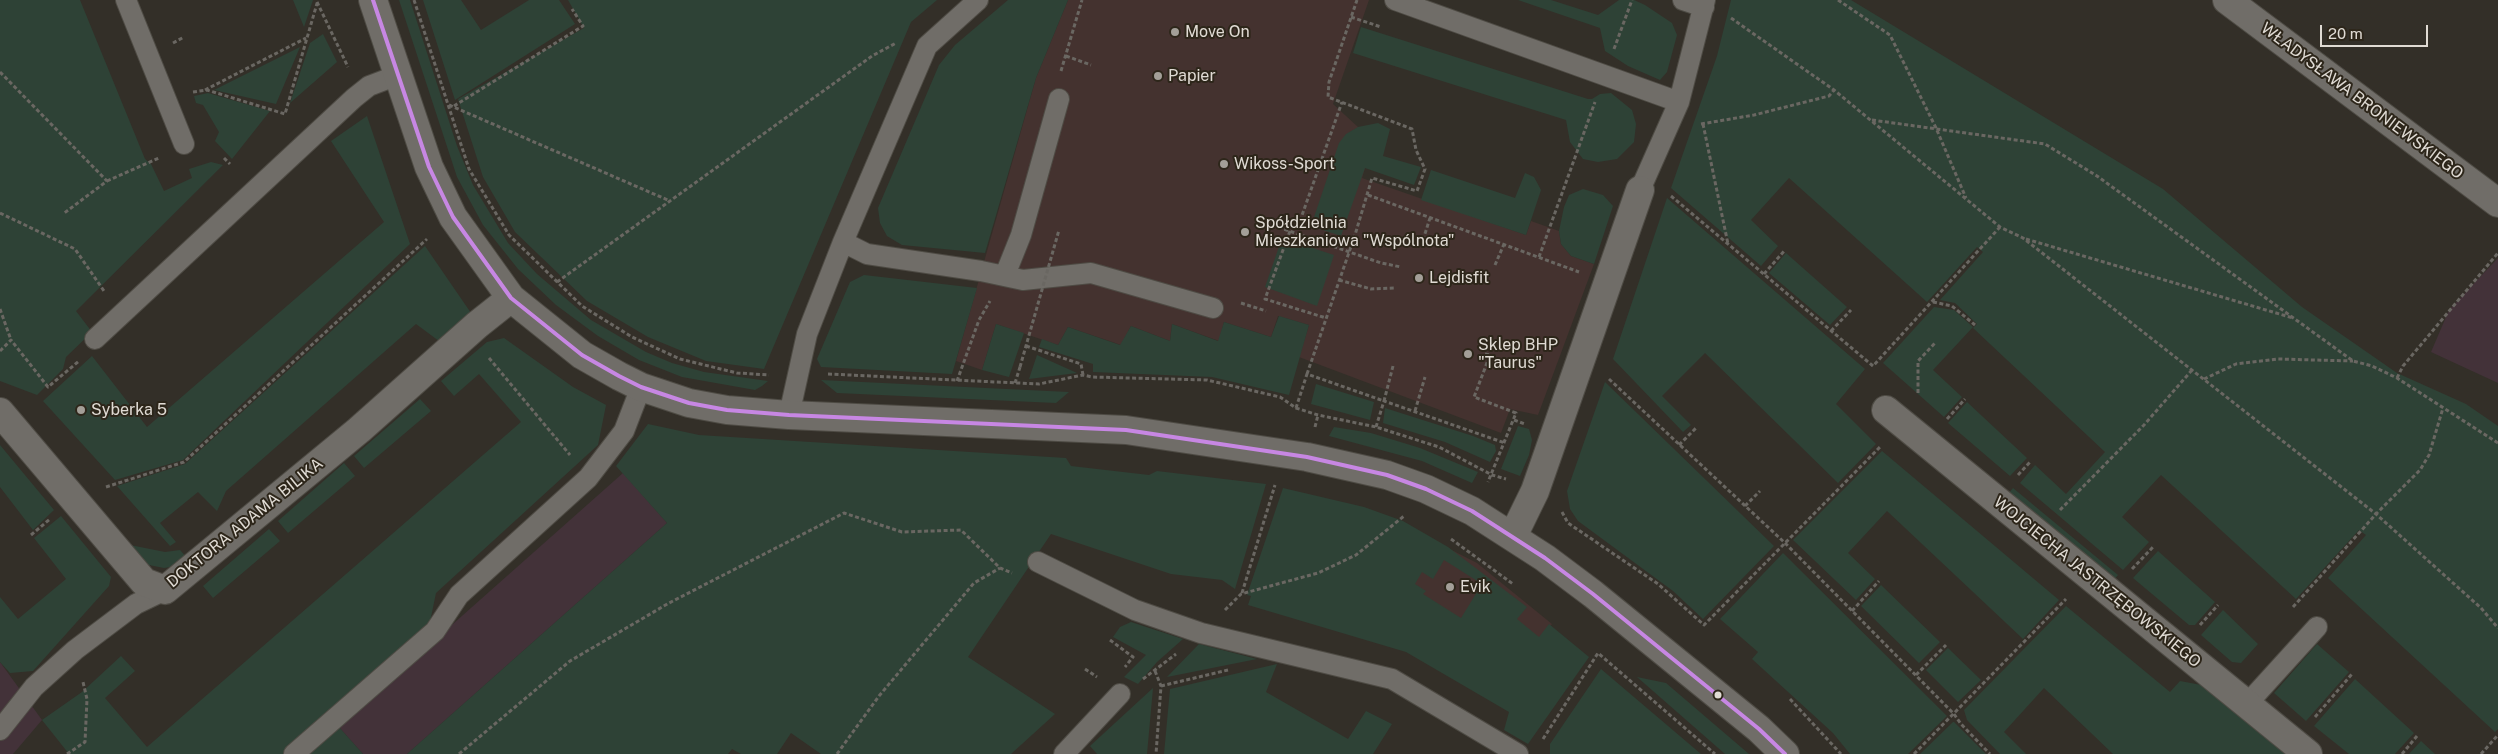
<!DOCTYPE html>
<html>
<head>
<meta charset="utf-8">
<style>
	body { margin:0 }
	#map { position:relative; width:2498px; height:754px; overflow:hidden; background:#332f28; font-family:"Public Sans",sans-serif }
	canvas { display:block }
	.scale { position:absolute; left:2320px; top:25px; width:108px; height:22px; box-sizing:border-box; border:2px solid #e0dbd4; border-top:0; padding-left:6px; font-size:15px; line-height:18px; white-space:nowrap; color:#e0dbd4; -webkit-text-stroke:4px #2d261a; paint-order:stroke }
</style>
</head>
<body>
<div id="map">
<canvas width="2498" height="754"></canvas>
<div class="scale">20 m</div>
</div>
<script>
const g = document.querySelector('canvas').getContext('2d');
g.lineJoin = 'round';
function paint(path, color) { g.fillStyle = color; g.fill(path, 'evenodd'); }
const shape = rows => new Path2D(rows.map(r => 'M' + r).join(''));
function stroke(path, color, width, dash) { g.strokeStyle = color; g.lineWidth = width; g.lineCap = dash ? 'butt' : 'round'; g.setLineDash(dash || []); g.stroke(path); }
function label(font, color, halo, rows, align = 'center') {
  g.font = font + ' "Public Sans",sans-serif'; g.lineWidth = 4; g.setLineDash([]); g.textBaseline = 'middle'; g.strokeStyle = halo; g.fillStyle = color; for (const [text, x, y, turn = 0] of rows) {
    g.save(); g.translate(x, y); g.rotate((+turn || 0) * Math.PI / 180); g.textAlign = isNaN(turn) ? turn : align; if (halo) g.strokeText(text, 0, 0); g.fillText(text, 0, 0); g.restore();
  }
}
paint(shape([
	[1068,0,1369,0,1333,104,1358,127,1365,168,1362,178,1526,235,1531,221,1559,231,1561,244,1571,256,1594,264,1538,415,1510,409,1501,433,1299,357,1309,325,1278,316,1271,337,1224,322,1219,341,1172,324,1170,341,1131,326,1121,345,1068,327,1058,345,996,324,982,370,956,361,1036,78],
	[1426,537,1477,563,1552,624,1539,639,1481,640,1394,587]
]), '#44322f');
paint(shape([
	[2498,258,2498,383,2431,352,2449,310],
	[623,473,667,523,407,754,363,754,338,726],
	[0,662,42,720,13,754,0,754]
]), '#433239');
paint(shape([
	[0,0,80,0,145,159,151,164,164,191,192,178,189,169,211,162,223,165,76,311,92,332,66,357,63,369,37,395,0,381],
	[293,0,313,0,304,27],
	[399,0,410,0,457,146,473,185,508,243,537,274,591,320,646,352,672,363,704,372,768,381,762,386,755,390,682,377,639,360,598,336,556,305,518,269,483,225,457,177],
	[423,0,461,0,481,30,529,0,559,0,575,24,455,100],
	[568,0,937,0,911,22,764,369,706,361,648,337,587,301,515,232,483,177,458,99,584,28],
	[1008,0,1068,0,1036,78,985,253,902,245,887,236,880,223,878,208,939,65,955,45],
	[1518,0,1551,0,1598,15,1619,0,1634,0,1645,5,1672,23,1677,35,1667,72,1660,80,1628,66,1605,51,1600,28],
	[1731,0,1851,0,2163,189,2302,307,2397,373,2466,404,2498,426,2498,729,2495,732,2328,578,2366,535,2359,530,2296,599,2161,475,2122,517,2149,542,2123,570,2020,483,2035,465,2066,494,2105,452,1973,328,1977,324,1955,303,1940,300,1983,252,1977,247,1927,302,1789,178,1751,220,1778,246,1761,266,1671,188,1717,56],
	[1361,27,1588,99,1592,99,1600,94,1611,93,1632,110,1636,124,1634,142,1617,159,1598,162,1583,159,1570,142,1566,120,1353,53],
	[323,34,337,62,290,103,310,43],
	[300,47,276,104,214,90],
	[208,93,270,111,232,159,215,141,219,132,203,105,196,103,194,96],
	[367,116,410,244,183,460,115,480,43,401,92,356,147,427,384,222,331,141],
	[1378,123,1390,129,1383,156,1421,167,1414,185,1365,168,1341,236,1311,226,1339,143,1346,134,1358,127],
	[1431,170,1515,198,1525,173,1534,177,1541,190,1526,235,1421,200],
	[1583,189,1603,195,1613,206,1594,264,1571,256,1561,244,1559,231,1564,207,1569,195],
	[1667,198,1865,369,1836,404,1876,444,1838,483,1705,353,1662,396,1691,425,1683,432,1613,359],
	[1282,238,1334,255,1317,306,1265,287],
	[425,246,471,313,443,344,416,324,226,491,217,511,198,492,160,523,176,542,170,546,117,486,185,464],
	[1786,253,1847,307,1830,325,1769,273],
	[864,275,977,288,952,374,821,367,817,359,850,282],
	[1934,307,1954,310,1973,327,1933,370,1962,397,1944,417,1883,363],
	[1279,316,1309,325,1289,395,1212,377,1093,372,1093,364,1039,347,1042,339,1058,345,1068,327,1120,345,1131,326,1170,341,1172,324,1218,341,1224,322,1271,337],
	[996,324,1024,333,1009,377,982,370],
	[504,338,573,387,606,405,598,445,436,593,430,622,285,754,69,754,42,720,82,692,121,656,135,671,105,698,147,747,521,422,479,374,454,396,441,381,487,342],
	[1037,355,1077,373,1029,379],
	[821,380,1069,392,1056,403,837,393],
	[1605,382,1774,546,1703,619,1673,591,1578,521,1570,509,1567,491],
	[1316,384,1374,402,1370,420,1311,404],
	[420,399,431,411,364,468,354,456],
	[1967,402,2027,458,2010,476,1948,423],
	[1385,408,1473,436,1495,445,1496,451,1490,462,1445,442,1383,423],
	[648,424,699,435,1066,458,1071,466,1149,475,1157,471,1266,484,1235,589,1222,580,1171,574,1051,534,968,657,1055,714,1011,754,821,754,791,733,777,754,741,754,732,749,728,754,407,754,667,523,616,466],
	[1518,426,1529,429,1532,440,1529,455,1520,476,1501,469],
	[1334,427,1371,433,1420,448,1478,472,1472,483,1422,461,1329,436],
	[0,445,54,510,33,530,0,487],
	[1882,451,2059,600,2023,639,1887,511,1848,553,1875,579,1856,600,1793,540],
	[344,463,355,476,288,533,278,521],
	[1283,488,1364,507,1403,521,1448,547,1527,607,1517,619,1539,637,1549,624,1589,657,1528,744,1504,730,1509,712,1406,652,1248,605,1251,596,1247,595],
	[1444,560,1482,584,1461,618,1423,594,1426,591,1415,584,1422,572,1433,579],
	[2013,488,2118,575,2112,582,2008,494],
	[61,516,111,577,109,586,33,671,10,673,0,662,0,597,18,619,66,579,34,538],
	[269,529,280,541,213,598,203,586],
	[125,544,165,552,180,550,188,559,177,566,164,568,149,565,138,558],
	[2158,551,2215,602,2195,625,2189,625,2133,578],
	[1783,553,1947,716,1908,754,1850,754,1833,733,1752,659,1758,652,1720,619],
	[1881,585,1940,642,1919,663,1861,606],
	[2066,606,2170,692,2180,681,2212,687,2291,754,2113,754,2044,688,2004,732,2026,754,2000,754,1967,720,1964,710],
	[2223,610,2258,644,2241,663,2232,662,2201,635],
	[1131,622,1183,639,1157,662,1138,684,1124,677,1146,655,1113,637,1120,627],
	[1199,644,1257,659,1167,677],
	[2317,644,2349,672,2306,721,2274,693],
	[1948,648,1981,680,1958,702,1926,670],
	[1277,664,1266,692,1348,739,1366,711,1392,724,1373,754,1164,754,1170,689],
	[1601,669,1701,754,1550,754,1550,744],
	[1637,677,1666,683,1749,754,1725,754],
	[2355,679,2414,733,2395,754,2349,754,2314,726],
	[1153,688,1147,754,1097,754,1090,746],
	[1954,722,1986,754,1920,754,1953,722],
	[338,726,363,754,306,754],
	[2421,741,2435,754,2409,754]
]), '#2e4236');
const lane = shape([
	[126,0,184,144],
	[1395,0,1679,102],
	[1683,0,1704,7],
	[1640,190,1679,102,1705,0],
	[843,242,867,254,981,271,1023,280,1091,273,1213,308],
	[1005,275,1021,235,1059,99],
	[95,339,354,98,369,86,398,75],
	[789,415,807,334,843,242,927,46,978,0],
	[1038,562,1135,610,1201,633,1392,679,1518,754],
	[2247,704,2317,627],
	[0,730,34,687,75,650,136,604,165,590],
	[294,754,435,631,459,595,588,478,624,431,641,387],
	[1064,754,1120,694]
]);
const street = shape([
	[373,0,429,167,453,217,511,298,582,355,619,376,641,387,689,403,727,410,789,415,1126,430,1307,457,1387,475,1426,489,1472,511,1545,558,1593,594,1759,729,1785,754],
	[2227,0,2498,203],
	[1886,410,2308,754],
	[0,412,144,582,165,590,359,430,477,325,511,298],
	[1513,536,1535,491,1640,190]
]);
stroke(lane, '#4e4b44', 22);
stroke(street, '#4e4b44', 30);
stroke(shape([
	[414,0,469,169,509,235,582,306,632,337,680,359,737,373,769,375],
	[1838,0,1890,35,1936,128,1966,198],
	[317,2,348,67],
	[1351,17,1381,27],
	[1731,18,1834,90,2000,227,2023,238,2376,514,2481,608,2498,628],
	[173,43,184,37],
	[1614,49,1632,0],
	[1066,56,1091,65],
	[1061,71,1082,0],
	[0,72,107,181,63,214],
	[205,90,306,38],
	[193,92,207,90,285,114,318,0],
	[449,105,670,201],
	[454,106,583,26,572,9],
	[1872,120,2045,144,2097,176,2353,361,2372,366,2397,378,2498,443],
	[1701,124,1754,115,1829,96,1834,90],
	[1703,124,1728,244],
	[224,158,230,164],
	[107,181,159,158],
	[1368,195,1579,272],
	[1671,196,1873,366,2000,227],
	[0,213,75,249,104,291],
	[1300,221,1342,102],
	[1272,225,1381,263,1401,267],
	[1290,231,1265,299,1326,318],
	[2026,239,2293,318],
	[1423,240,1430,218],
	[1539,257,1595,102],
	[1495,265,1504,244],
	[1764,274,1785,250],
	[1339,280,1371,289,1394,288],
	[557,282,872,56,896,43],
	[1933,302,1952,306,1975,325],
	[1241,303,1266,311],
	[0,309,11,340],
	[1831,331,1851,310],
	[1026,346,1081,364,1083,375],
	[0,351,11,340,48,387,79,361],
	[1485,354,1490,355,1474,397,1516,413,1488,482],
	[489,358,570,455],
	[828,374,1039,384,1083,375,1092,377,1207,380,1280,397,1296,408,1318,415,1376,427,1439,447,1492,475,1506,479],
	[1307,374,1355,235,1372,178,1417,191,1425,169,1416,150,1412,129,1328,97,1329,82,1357,0],
	[2397,378,2403,366,2498,253],
	[1609,379,1785,543,1954,714,1961,724,1990,754],
	[2204,379,2236,364,2278,359,2353,361],
	[957,381,979,320,990,301],
	[1015,383,1020,367],
	[1918,393,1918,361,1935,343],
	[1296,408,1307,374,1384,401,1393,366],
	[1415,411,1425,377],
	[1947,419,1965,399],
	[1514,420,1525,424],
	[1315,427,1318,415],
	[1376,427,1384,401,1505,443],
	[1679,445,1696,428],
	[2018,475,2031,461],
	[106,487,184,462,427,239],
	[1745,506,1760,491],
	[2060,510,2144,425,2192,370],
	[1562,512,1568,523,1658,584,1704,625,1881,446],
	[31,535,50,519],
	[1451,539,1513,584],
	[2132,569,2154,546],
	[1242,593,1275,485],
	[2293,607,2376,514,2420,470,2429,455,2443,408],
	[1225,610,1241,594,1318,573,1356,555,1404,516],
	[1852,611,1879,581],
	[2200,625,2218,605],
	[1110,640,1133,657,1125,667],
	[1085,669,1097,677],
	[1155,671,1161,686,1156,754],
	[1916,675,1946,645],
	[1143,679,1176,654],
	[1161,686,1228,670],
	[1790,699,1841,754],
	[2315,717,2352,674],
	[1543,739,1598,653,1715,754],
	[67,754,85,742,87,699,83,682],
	[459,754,570,661,669,603,844,513,902,532,961,530,1000,568,1012,573],
	[837,754,879,696,974,583,1000,568],
	[1914,754,2066,599],
	[2402,754,2417,736],
	[2481,754,2498,735]
]), '#6a6762', 3, [4, 2.5]);
stroke(lane, '#706d68', 20);
stroke(street, '#706d68', 28);
stroke(shape([
	[1020,367,1059,230]
]), '#6a6762', 3, [4, 2.5]);
stroke(shape([
	[373,0,429,167,453,217,511,298,582,355,619,376,641,387,689,403,727,410,789,415,1126,430,1307,457,1387,475,1426,489,1472,511,1545,558,1593,594,1759,729,1785,754]
]), '#c787e3', 4);
for (const [x, y, r, color] of [
	[1175,32,5,"#a39f98"],
	[1158,76,5,"#a39f98"],
	[1224,164,5,"#a39f98"],
	[1245,232,5,"#a39f98"],
	[1419,278,5,"#a39f98"],
	[1468,354,5,"#a39f98"],
	[81,410,5,"#a39f98"],
	[1450,587,5,"#a39f98"],
	[1718,695,4.5,"#e0dbd4"]
]) { const dot = new Path2D(); dot.arc(x, y, r, 0, 2 * Math.PI); g.fillStyle = color; g.fill(dot); stroke(dot, '#2d261a', 2); }
label('16px', '#e0dbd4', '#2d261a', [
	["Move On",1185,32],
	["Papier",1168,76],
	["Wikoss-Sport",1234,164],
	["Spółdzielnia",1255,223],
	["Mieszkaniowa \"Wspólnota\"",1255,241],
	["Lejdisfit",1429,278],
	["Sklep BHP",1478,345],
	["\"Taurus\"",1478,363],
	["Syberka 5",91,410],
	["Evik",1460,587]
], 'left');
label('16px', '#e0dbd4', '#2d261a', [
	["WŁADYSŁAWA BRONIEWSKIEGO",2362,101,37],
	["DOKTORA ADAMA BILIKA",245,523,-39],
	["WOJCIECHA JASTRZĘBOWSKIEGO",2097,582,39]
]);
</script>
</body>
</html>
